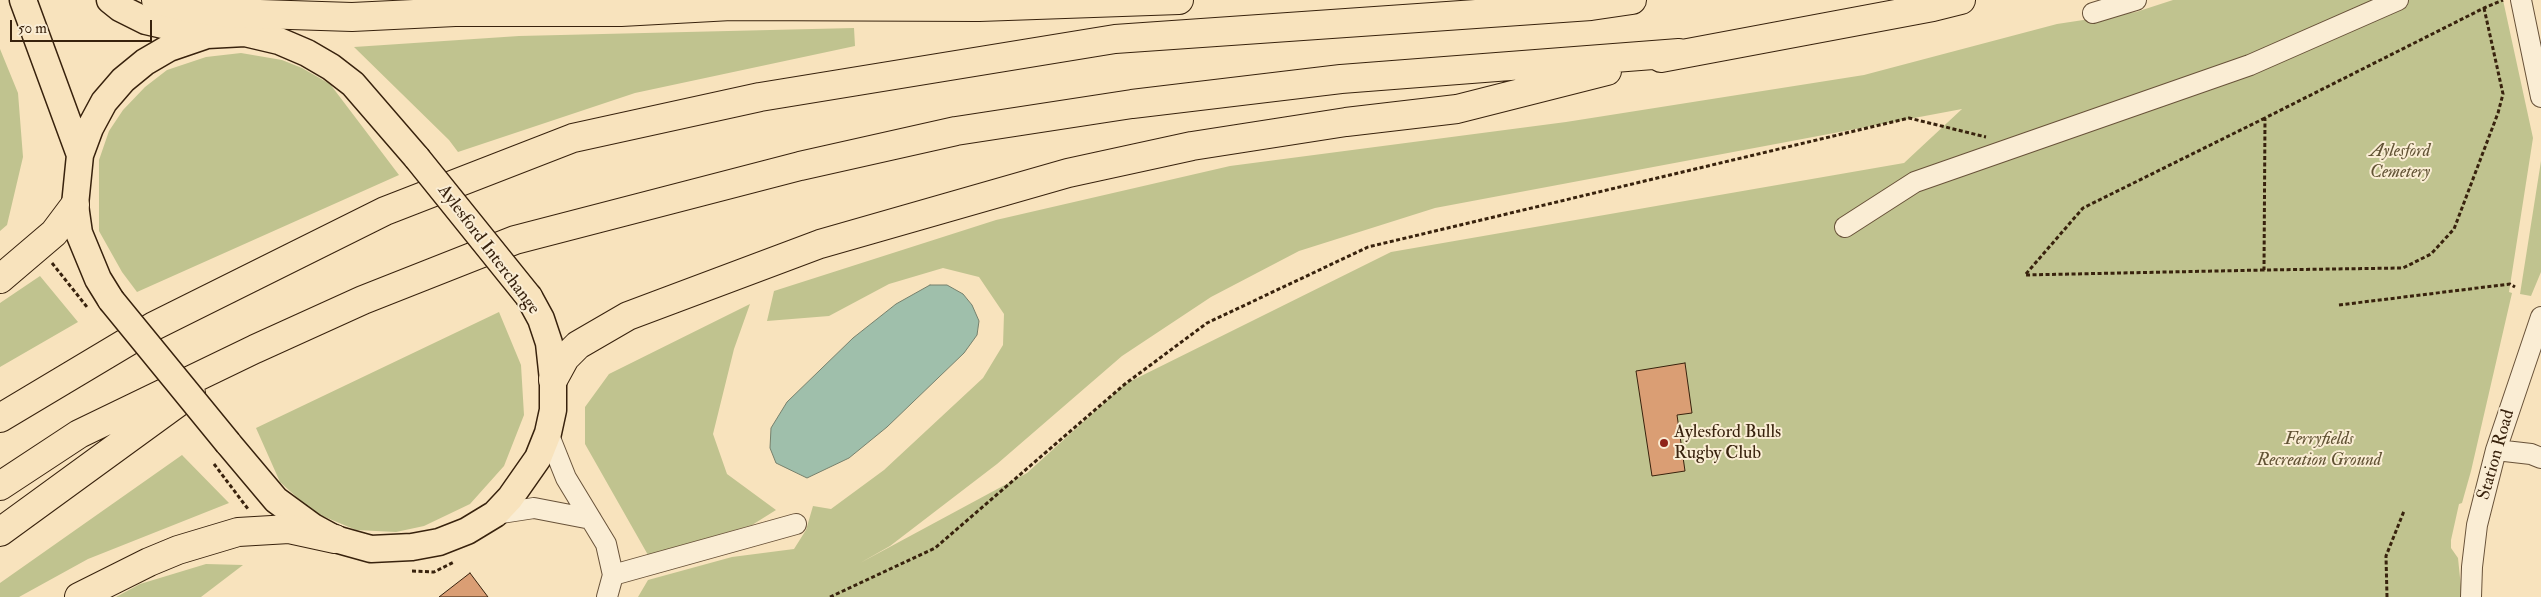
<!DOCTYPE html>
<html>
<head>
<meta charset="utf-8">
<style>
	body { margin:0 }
	#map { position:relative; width:2541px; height:597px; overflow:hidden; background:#f8e3bd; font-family:"IM FELL Double Pica",serif }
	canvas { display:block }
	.scale { position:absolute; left:10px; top:20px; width:142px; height:22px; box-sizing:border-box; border:2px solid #38220d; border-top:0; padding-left:6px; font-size:15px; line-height:18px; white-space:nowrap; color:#38220d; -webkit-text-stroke:4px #faedd4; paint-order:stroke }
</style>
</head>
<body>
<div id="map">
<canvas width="2541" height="597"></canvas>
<div class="scale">50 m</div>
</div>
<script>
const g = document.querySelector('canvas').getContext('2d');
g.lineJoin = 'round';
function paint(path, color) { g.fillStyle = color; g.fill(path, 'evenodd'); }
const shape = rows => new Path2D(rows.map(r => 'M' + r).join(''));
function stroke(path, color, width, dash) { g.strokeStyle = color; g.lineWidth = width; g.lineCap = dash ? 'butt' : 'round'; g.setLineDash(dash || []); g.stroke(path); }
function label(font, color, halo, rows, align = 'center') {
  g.font = font + ' "IM FELL Double Pica",serif'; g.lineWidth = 4; g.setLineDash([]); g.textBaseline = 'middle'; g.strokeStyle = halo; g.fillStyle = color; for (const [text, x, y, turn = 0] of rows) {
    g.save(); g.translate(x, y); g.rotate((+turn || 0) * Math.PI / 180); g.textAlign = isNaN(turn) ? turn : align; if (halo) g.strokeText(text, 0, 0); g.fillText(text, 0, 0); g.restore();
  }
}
paint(shape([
	[2173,0,2503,0,2533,138,2509,292,2512,293,2471,471,2462,503,2459,504,2451,540,2451,548,2458,558,2462,597,638,597,648,580,732,557,794,549,806,530,813,506,831,509,884,470,983,378,1003,345,1004,314,979,277,943,268,889,284,829,316,767,321,774,291,996,220,1230,166,1566,122,1864,75,2057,24,2136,12],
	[1962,109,1904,163,1391,252,1125,384,1027,473,860,563,890,546,997,464,1122,356,1211,297,1299,251,1435,208],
	[854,28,855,46,635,93,458,152,449,140,354,47,519,36],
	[0,49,18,93,23,157,7,225,0,231],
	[241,53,282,60,302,68,330,84,399,175,137,292,122,272,99,231,99,160,109,131,123,110,145,87,167,70,206,57],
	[2541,161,2541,272,2531,296,2520,294],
	[40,276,78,322,0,367,0,303],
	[750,304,734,349,713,434,727,474,776,510,752,525,648,555,585,444,585,407,609,374],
	[499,312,521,365,524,415,504,466,470,504,424,526,396,532,356,530,313,512,280,482,256,428],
	[182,455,229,503,88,559,19,597,0,597,0,583],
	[206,564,243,565,201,597,116,597,140,584]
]), '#c0c38f');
const water = shape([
	[930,285,947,285,963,294,972,305,979,321,977,335,964,353,887,427,849,458,807,478,776,463,770,448,771,428,787,402,853,338,896,304,930,285]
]);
paint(water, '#9fbfab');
stroke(water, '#76806c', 1);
const building = shape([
	[1685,363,1692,413,1677,415,1685,471,1652,476,1636,371,1685,363],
	[470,573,488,597,439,597,470,573]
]);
paint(building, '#da9e74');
stroke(building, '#38220d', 1);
const minor = shape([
	[2521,0,2541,97],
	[2093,13,2136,0],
	[1845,227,1915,182,2250,65,2398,0],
	[548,433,566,478,606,544,613,575,607,597],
	[2496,450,2531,454,2541,458],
	[495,514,534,508,591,519],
	[613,575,796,524],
	[2471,597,2472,567,2477,525,2496,450,2541,317]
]);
const major = shape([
	[23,0,80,155],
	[110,0,120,8,146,21,206,35],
	[111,300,98,279,79,233,75,205,80,155,90,128,104,102,123,80,145,62,169,48,207,35,245,33,279,41,307,53,331,67,353,84,417,158],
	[228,443,276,500,313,527,335,539,371,549,412,547,439,542,467,531,495,514,510,498,538,458,548,433,553,410,553,380,549,343,541,319,529,297]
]);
const highway = shape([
	[156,0,188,8,229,13,352,17,455,12,621,12,731,6,979,7,1179,0],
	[1661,58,1933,7,1961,0],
	[0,279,54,233,75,205],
	[553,380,565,358,578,345,628,316,820,244,1068,173,1192,146,1346,122,1457,109,1607,71],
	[0,418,154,326,385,211,573,138,760,97,1115,39,1591,6,1632,0],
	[0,486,79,434,255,349,363,300,515,240,800,166,956,131,1132,104,1341,79,1679,53],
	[0,532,191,393],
	[79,597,149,562,178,550,238,532,289,529,335,539]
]);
stroke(minor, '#685239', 22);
stroke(major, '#38220d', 29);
stroke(highway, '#38220d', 30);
stroke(shape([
	[2484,8,2503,94,2498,113,2454,229,2431,254,2403,268,2264,270,2265,118,2484,8,2503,0],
	[52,263,87,307],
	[2264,270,2025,275,2083,208,2265,118],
	[2339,305,2510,284,2515,287],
	[214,464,248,509],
	[412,571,434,572,454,562],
	[830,597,935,548,1125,384,1207,323,1368,247,1909,118,1986,137],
	[2387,597,2386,556,2404,511]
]), '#38220d', 3, [4, 2.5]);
stroke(minor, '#faedd4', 20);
stroke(major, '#f8e3bd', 26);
stroke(highway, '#f8e3bd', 28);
const majorBridge = shape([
	[417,158,529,297],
	[111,300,228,443]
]);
stroke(majorBridge, '#38220d', 29, []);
stroke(majorBridge, '#f8e3bd', 26);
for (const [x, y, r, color] of [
	[1664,443,5,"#8f2418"]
]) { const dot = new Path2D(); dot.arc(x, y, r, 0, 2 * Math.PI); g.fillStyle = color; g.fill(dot); stroke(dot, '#faedd4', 2); }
label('italic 18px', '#615234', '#faedd4', [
	["Aylesford",2400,152],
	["Cemetery",2400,173],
	["Ferryfields",2319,440],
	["Recreation Ground",2319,461]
]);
label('18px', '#38220d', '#faedd4', [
	["Aylesford Interchange",488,250,53],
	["Station Road",2497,455,-74]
]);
label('18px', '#38220d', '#faedd4', [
	["Aylesford Bulls",1674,433],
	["Rugby Club",1674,454]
], 'left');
</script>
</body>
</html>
